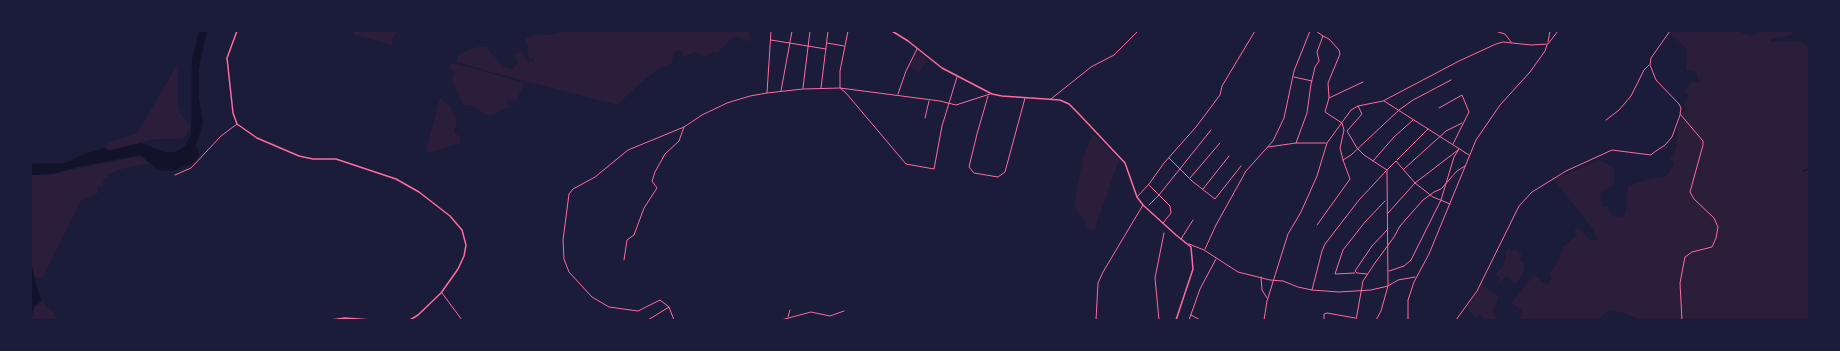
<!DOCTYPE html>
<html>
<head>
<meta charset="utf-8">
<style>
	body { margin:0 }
	#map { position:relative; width:1840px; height:351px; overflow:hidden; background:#1b1b3a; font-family:"DM Sans",sans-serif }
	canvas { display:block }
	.frame { position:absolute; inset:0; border:32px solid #1b1b3a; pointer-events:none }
</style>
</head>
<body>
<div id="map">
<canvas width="1840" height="351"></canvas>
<div class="frame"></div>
</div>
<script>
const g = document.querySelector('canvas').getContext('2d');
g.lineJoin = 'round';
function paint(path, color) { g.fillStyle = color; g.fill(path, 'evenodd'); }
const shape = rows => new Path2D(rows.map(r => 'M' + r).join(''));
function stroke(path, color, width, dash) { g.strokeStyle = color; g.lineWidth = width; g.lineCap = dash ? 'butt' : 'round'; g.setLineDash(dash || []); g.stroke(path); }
paint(shape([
	[352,31,398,31,392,40,393,45,354,35],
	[563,31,749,31,751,42,734,36,717,53,714,52,705,57,694,52,683,57,683,53,679,50,674,52,672,63,659,69,645,79,617,105,502,75,457,62,458,56,466,51,478,47,486,47,503,66,512,69,518,63,514,54,521,51,528,62,534,61,533,58,530,60,527,50,529,48,525,39,534,34,549,35],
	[1672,31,1738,31,1750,36,1761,31,1763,33,1763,31,1796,31,1791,35,1771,39,1770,42,1800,41,1809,48,1809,320,1640,320,1627,314,1611,310,1607,311,1598,320,1518,320,1522,311,1511,303,1534,275,1547,285,1552,278,1549,274,1557,263,1563,247,1577,235,1574,229,1579,228,1591,241,1598,239,1590,225,1553,179,1600,160,1614,168,1614,184,1600,194,1603,207,1608,206,1611,215,1622,217,1625,213,1628,186,1651,178,1666,176,1674,165,1670,158,1676,149,1677,130,1683,112,1688,110,1684,105,1688,96,1685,91,1690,82,1699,82,1696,72,1686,70,1687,51,1683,45,1672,36],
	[917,52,928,59,919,73,909,66],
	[178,63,178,104,180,113,190,126,185,137,181,139,156,139,108,150,105,147,109,142,135,134,139,130],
	[450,63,468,67,525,83,517,99,515,101,509,99,507,103,510,106,491,116,484,114,471,105,463,105,452,80,455,73,450,69],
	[440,98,451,107,457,122,454,132,460,137,460,143,429,153,426,151],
	[1093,133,1119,160,1094,231,1085,228,1084,220,1076,211,1074,201,1083,159],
	[143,157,149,163,117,170,104,179,103,184,97,187,98,193,81,201,43,277,35,277,31,263,31,175,53,174,128,158],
	[1510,248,1512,251,1516,249,1522,255,1520,260,1524,264,1524,269,1518,282,1514,284,1512,280,1506,276,1499,284,1498,283,1500,277,1495,274,1503,267,1507,250],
	[1481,286,1485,286,1492,293,1498,295,1498,300,1492,312,1496,317,1495,320,1483,320,1484,318,1480,314,1476,318,1467,308],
	[42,302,54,313,59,320,31,320,35,305,38,306]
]), '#2a1e3b');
paint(shape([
	[199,31,207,31,199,68,199,99,203,123,196,145,199,154,195,162,173,171,158,170,140,155,77,167,53,174,31,175,31,163,35,164,66,163,82,155,104,148,108,151,141,143,165,152,175,152,185,146,191,135,192,60],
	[31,265,41,301,34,307,31,317]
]), '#12122b');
stroke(shape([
	[1803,171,1809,169]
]), '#12122b', 1);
stroke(shape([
	[848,31,840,71,840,88,846,93,906,164,934,169,942,126,957,77],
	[1495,31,1505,34,1511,42],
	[1670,31,1651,58,1650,65,1656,80,1679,104,1681,108,1680,114,1703,141,1703,145,1690,192,1694,199,1714,218,1718,227,1716,238,1712,247,1692,252,1685,257,1680,283,1682,320],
	[771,40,826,49],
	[1548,42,1550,31],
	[827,43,844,46],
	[1294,77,1312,81],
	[803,88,810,31],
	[821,88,828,31],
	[781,91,792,31],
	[767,93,803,89,840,88,940,101,956,105,990,94],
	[898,94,906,71,917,49],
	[988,96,977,134,969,167,974,173,998,177,1005,172,1025,98],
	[1329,98,1363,82],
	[1051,99,1091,67,1114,55,1138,31],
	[1384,101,1469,155],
	[1358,106,1362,114,1347,131,1357,148,1364,155,1387,170,1396,161,1415,183,1433,197,1450,204],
	[1439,108,1462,95,1469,112,1453,144],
	[925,118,929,101],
	[1606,120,1619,110,1631,96,1644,70,1649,65],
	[1296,143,1307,113,1311,84,1315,67,1319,61,1317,52,1323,36,1316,31],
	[1268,147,1296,143,1326,143],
	[1169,158,1192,181,1215,199,1241,166],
	[1343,160,1351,155,1399,110,1413,100,1451,80],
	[1397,160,1428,129],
	[1373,161,1394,137,1413,120],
	[1404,169,1446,131,1462,123],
	[175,175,191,168,221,136,237,124],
	[1190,178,1220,143],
	[1149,185,1159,195,1211,130],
	[1203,189,1229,156],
	[1137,197,1149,184,1164,163,1196,127,1220,95,1222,86,1255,31],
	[1149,205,1159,195,1170,206,1171,213,1163,223],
	[1388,213,1415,183,1458,150],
	[1317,225,1350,179,1343,160,1340,148,1344,130,1342,123,1325,112,1329,98,1328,83,1340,54,1339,50,1329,39,1323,36],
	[1181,239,1193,220],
	[1189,244,1204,250,1238,272,1270,280,1283,281,1298,287,1312,290,1339,292,1371,290,1388,286,1387,170],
	[1205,249,1216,225,1246,171,1273,141,1284,118,1294,71,1310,31],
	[624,260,627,240,634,235,644,208,657,188,652,181,655,172,665,154,679,141,684,127],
	[1389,271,1404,266,1411,260,1441,200,1454,157,1459,149],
	[1355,273,1335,274,1343,250,1365,222,1385,201],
	[1367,274,1357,273,1355,271,1372,246,1388,229],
	[1261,277,1262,290,1267,298],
	[1312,290,1322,251,1325,244,1359,200,1386,171],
	[442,293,462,320],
	[669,307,674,320],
	[1191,315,1200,320],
	[788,317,790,310],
	[648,320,669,307,660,300,638,311,609,307,592,297,569,272,564,259,563,240,569,194,573,189,595,177,628,150,684,127,702,115,727,103,750,96,767,93,771,31],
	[781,320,811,312,830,316,844,311],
	[1096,320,1098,283,1103,272,1143,205],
	[1159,320,1155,278,1164,233],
	[1189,320,1200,289,1216,259],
	[1264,320,1267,301,1288,234,1301,212,1317,176,1327,143,1351,110,1358,106,1383,101,1459,61,1496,44,1503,42,1531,45,1548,44,1558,31],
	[1324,320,1324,314,1327,313,1355,318],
	[1356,320,1363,281,1375,263,1394,237,1400,226,1423,200,1434,192,1441,189,1457,171,1465,166],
	[1376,320,1381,311,1388,286,1398,280,1415,277],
	[1408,320,1408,300,1414,282,1429,254,1476,140,1500,105,1530,72,1545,51,1547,45],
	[1456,320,1477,291,1519,206,1532,192,1566,171,1612,150,1651,155,1653,153,1665,145,1672,137,1680,115]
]), '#ff6b9d', 1);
stroke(shape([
	[237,31,227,58,233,113,237,124,257,138,299,156,313,159,336,159,396,179,419,192,450,216,462,230,466,245,464,256,458,269,441,293,418,315,410,320],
	[892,31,908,41,942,68,992,94,1002,96,1060,100,1069,104,1078,113,1125,163,1137,197,1143,205,1176,235,1191,247,1193,269,1176,320],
	[331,320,345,318,372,320]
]), '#ff6b9d', 1.5);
</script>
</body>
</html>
